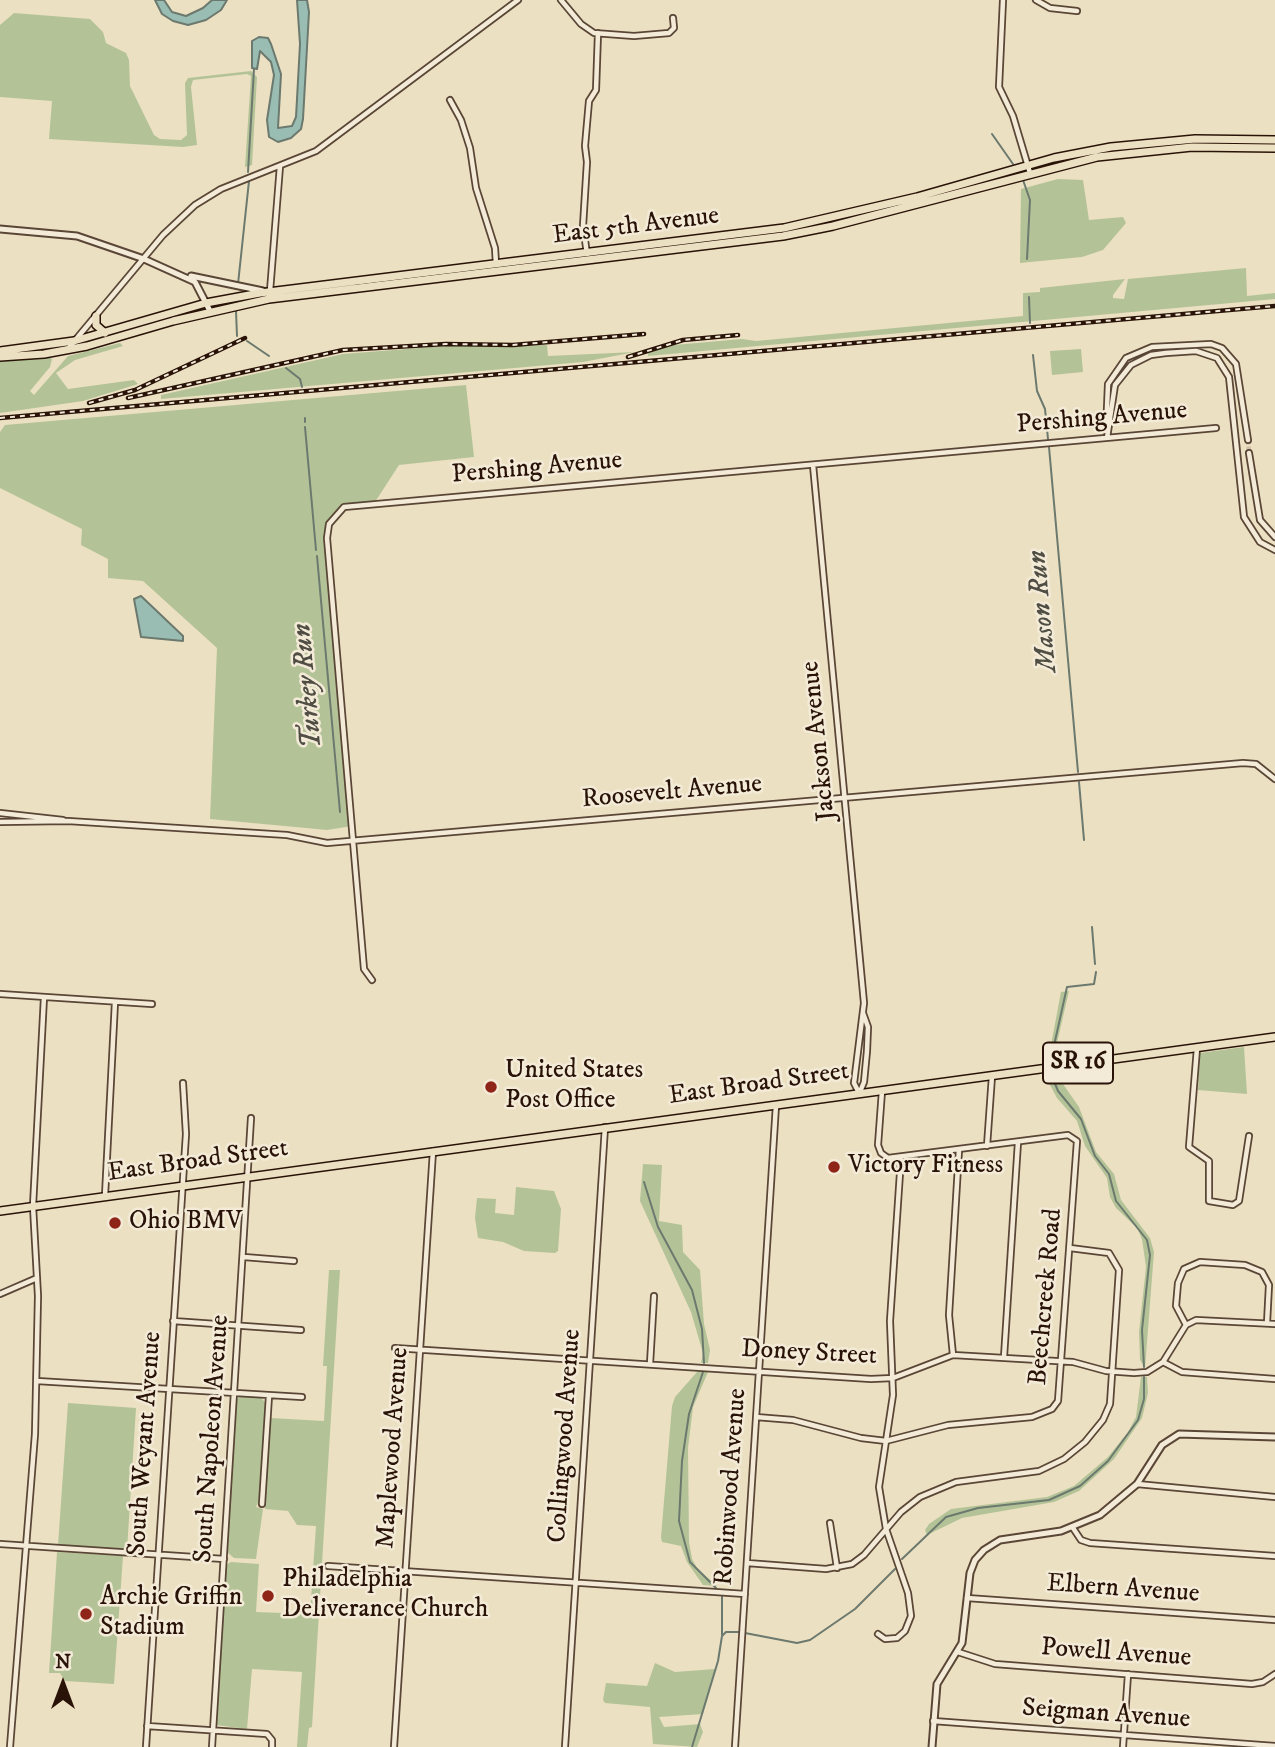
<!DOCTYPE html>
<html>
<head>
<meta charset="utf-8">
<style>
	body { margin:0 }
	#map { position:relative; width:1275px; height:1747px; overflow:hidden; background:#ece0c2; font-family:"IM FELL DW Pica",serif }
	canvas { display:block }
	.north { position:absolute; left:28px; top:1649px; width:70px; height:70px; -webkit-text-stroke:5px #f3ebd7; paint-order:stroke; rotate:0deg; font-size:19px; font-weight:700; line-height:28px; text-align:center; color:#291308 }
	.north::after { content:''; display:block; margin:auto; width:24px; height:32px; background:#291308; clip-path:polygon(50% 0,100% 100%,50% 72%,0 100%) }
</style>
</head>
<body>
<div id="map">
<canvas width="1275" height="1747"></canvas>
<div class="north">N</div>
</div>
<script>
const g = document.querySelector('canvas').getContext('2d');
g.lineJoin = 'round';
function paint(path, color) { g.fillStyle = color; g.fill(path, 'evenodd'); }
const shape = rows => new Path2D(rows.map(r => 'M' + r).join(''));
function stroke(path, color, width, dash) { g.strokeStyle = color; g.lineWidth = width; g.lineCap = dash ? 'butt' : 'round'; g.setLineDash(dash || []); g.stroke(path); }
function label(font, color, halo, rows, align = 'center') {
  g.font = font + ' "IM FELL DW Pica",serif'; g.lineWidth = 5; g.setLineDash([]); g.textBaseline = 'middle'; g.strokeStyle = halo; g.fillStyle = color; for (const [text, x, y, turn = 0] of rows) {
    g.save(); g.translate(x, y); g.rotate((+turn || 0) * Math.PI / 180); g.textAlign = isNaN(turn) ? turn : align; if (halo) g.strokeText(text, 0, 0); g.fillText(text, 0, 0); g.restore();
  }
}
paint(shape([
	[14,13,90,19,103,32,106,43,126,53,129,60,130,86,154,135,160,139,181,140,187,135,185,83,188,78,251,71,257,77,252,165,245,167,251,76,247,74,193,80,191,87,197,145,183,147,49,139,52,101,0,97,0,25],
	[1058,179,1083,180,1089,220,1123,217,1126,223,1103,250,1082,257,1020,263,1021,189],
	[1246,268,1247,296,1275,293,1275,299,648,356,648,353,663,346,742,339,756,341,1023,316,1023,293,1040,292,1040,288,1125,279,1113,295,1113,298,1124,299,1128,279],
	[120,343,123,346,75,360,56,373,68,389,134,380,138,384,83,401,0,413,0,361,47,356,52,359,50,367,30,391,34,395,68,356],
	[547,345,548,356,635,352,583,362,161,399,161,395,343,354,444,346],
	[1081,349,1083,372,1052,375,1050,351],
	[466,385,474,457,399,465,375,502,347,505,328,528,352,826,327,830,210,819,217,648,143,581,108,578,108,559,81,545,82,529,0,488,0,432,5,425],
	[1069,991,1053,1060,1048,1061,1061,992],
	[1244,1047,1247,1094,1198,1090,1200,1053],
	[1049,1073,1056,1074,1079,1107,1096,1152,1114,1174,1121,1200,1150,1238,1154,1252,1145,1368,1140,1360,1139,1332,1146,1267,1142,1239,1137,1228,1116,1208,1110,1197,1107,1178,1085,1146,1077,1121,1057,1098,1049,1083],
	[643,1164,662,1165,659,1221,682,1225,683,1252,700,1270,704,1324,710,1350,708,1363,701,1363,703,1353,691,1312,640,1201],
	[516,1187,554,1191,561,1209,558,1251,555,1253,524,1251,503,1242,478,1238,475,1218,477,1198,496,1199,495,1213,514,1215],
	[329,1270,340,1270,312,1727,309,1728,307,1747,297,1747,302,1672,252,1669,247,1729,216,1725,226,1565,231,1562,259,1564,256,1612,310,1614,316,1526,297,1525,288,1511,265,1509,267,1477,271,1418,324,1421,327,1366,323,1366],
	[702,1371,708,1372,693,1407,688,1448,689,1542,692,1559,697,1568,717,1586,703,1585,687,1562,681,1546,662,1542,661,1537,672,1406,675,1397,697,1372],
	[1141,1377,1147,1377,1148,1393,1142,1418,1114,1459,1079,1491,1054,1502,962,1518,927,1535,925,1530,929,1524,951,1509,1047,1497,1074,1486,1108,1457,1128,1432,1136,1417],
	[241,1396,260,1397,267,1404,260,1498,256,1507,263,1509,256,1559,234,1558,227,1552,237,1399],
	[68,1403,136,1408,127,1550,58,1545],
	[57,1552,123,1556,114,1684,65,1681,60,1673,49,1673],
	[655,1663,675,1672,715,1669,703,1714,659,1717,664,1727,700,1724,703,1732,697,1747,653,1744,650,1707,605,1703,603,1700,606,1683,647,1686]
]), '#b3c397');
const water = shape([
	[155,0,164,0,172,12,186,16,203,8,212,0,227,0,221,10,206,20,188,25,173,21,162,14,155,0],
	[297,0,307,0,309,12,303,119,301,129,291,138,278,142,269,137,267,120,274,75,271,62,260,51,257,69,252,68,252,41,259,37,268,38,271,44,281,74,278,128,292,126,296,117,300,44,297,0],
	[141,596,183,636,183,641,141,637,134,599,141,596]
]);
paint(water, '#99bdb2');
stroke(water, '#6c796e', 2);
stroke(shape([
	[992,134,1013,164],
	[248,172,254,69],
	[1023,180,1030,200,1027,259],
	[238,284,249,181],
	[1029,297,1030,323],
	[236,311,237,336],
	[247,341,269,356],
	[1033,355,1037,391,1045,409,1048,439],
	[286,368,300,379,302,387],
	[305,418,305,422],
	[305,427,316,550],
	[1049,447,1078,772],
	[317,556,340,812],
	[1079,782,1084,840],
	[1092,927,1095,964],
	[1051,1059,1067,987,1094,984,1096,972],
	[1051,1074,1058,1091,1081,1119,1095,1156,1109,1174,1116,1201,1147,1240,1150,1255,1142,1330,1144,1367],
	[644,1182,658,1227,692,1290,702,1329,704,1363],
	[703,1372,689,1414,682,1461,679,1521,690,1562,716,1588],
	[902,1559,946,1517,978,1508,1049,1500,1080,1486,1108,1461,1138,1420,1144,1399,1144,1377],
	[722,1595,722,1635],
	[745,1633,797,1643,810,1640,855,1609,895,1569],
	[692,1747,718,1661,722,1636,726,1632,740,1632]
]), '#6c796e', 2);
stroke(shape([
	[1248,440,1249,453]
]), '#cfc1a6', 4.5, [4.5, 2]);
const minor = shape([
	[561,0,581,24,594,33,634,36,669,33,674,28,673,18],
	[1003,0,999,87,1013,116,1030,173],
	[1036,0,1050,8,1077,11],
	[450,100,461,120,470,148,476,188,495,248,496,264],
	[587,254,583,226,587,162,585,146,589,101,596,90,598,33],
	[270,291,280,166],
	[67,350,163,235,195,205,221,189,316,151,518,0],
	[1106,431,1108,384,1126,358,1152,347,1211,344,1222,348,1236,364,1248,440],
	[1107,438,1115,385,1131,365,1151,355,1166,353,1196,351,1217,358,1229,377,1244,517,1260,542,1275,550],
	[1249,453,1260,520,1275,537],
	[813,465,864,1003,854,1083,859,1093],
	[0,813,63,820],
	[0,822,68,821,287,835,327,843,1243,763,1256,764,1275,779],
	[372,980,364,969,327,538,329,524,344,507,1216,428],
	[0,994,152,1004],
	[1197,1048,1189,1147,1209,1161,1209,1201,1233,1205,1239,1201,1249,1136],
	[860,1092,864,1082,867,1051,868,1027,863,1013],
	[987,1146,992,1076],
	[105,1196,115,1002],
	[244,1257,294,1261],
	[0,1294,37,1278],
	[173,1321,301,1330],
	[1186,1325,1176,1306,1178,1283,1184,1269,1200,1262,1245,1265,1262,1272,1269,1285,1267,1323],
	[395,1348,871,1379,893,1378,953,1355,1073,1362,1106,1371,1134,1373,1147,1372,1163,1362,1186,1325,1196,1320,1275,1324],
	[953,1355,949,1315,959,1150],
	[1004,1357,1018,1142],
	[1163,1362,1182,1372,1275,1379],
	[650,1364,654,1296],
	[37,1381,302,1397],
	[756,1417,793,1420,861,1438,886,1441,948,1425,1032,1417,1052,1409,1058,1401,1077,1141,1068,1135,888,1158,881,1153,878,1145,882,1091],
	[1137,1484,1275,1497],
	[262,1504,269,1396],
	[830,1523,837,1568],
	[1073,1528,1081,1540,1090,1543,1275,1556],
	[0,1544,224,1559],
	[747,1563,826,1569,852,1564,864,1555,901,1512,920,1497,956,1482,1039,1471,1064,1459,1085,1442,1103,1420,1110,1404,1119,1270,1109,1253,1070,1248],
	[328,1566,745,1594],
	[967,1598,1275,1620],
	[878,1634,885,1639,897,1638,905,1631,911,1616,908,1593,886,1529,879,1487,893,1395,890,1321,901,1158],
	[958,1652,995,1664,1252,1684,1263,1682,1275,1674],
	[933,1721,1275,1746],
	[147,1726,267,1734,272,1740,272,1747],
	[10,1747,35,1434,38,1296,33,1206,44,997],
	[146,1747,186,1134,183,1083],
	[212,1747,251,1118],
	[394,1747,433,1151],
	[565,1747,605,1127],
	[735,1747,776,1105],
	[1123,1747,1128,1674]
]);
const tertiary = shape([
	[0,229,77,236,144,259,195,282,210,311],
	[191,276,263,291],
	[932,1747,937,1684,962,1643,970,1573,975,1560,984,1550,1000,1540,1061,1531,1100,1515,1137,1484,1162,1445,1179,1434,1275,1437]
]);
const primary = shape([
	[96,316,96,325,105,333],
	[0,351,74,341,206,303,260,293,784,228,917,197,1054,158,1111,147,1195,139,1275,140],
	[0,357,44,354,87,346,173,321,269,299,783,236,833,226,1097,157,1192,147,1275,148],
	[0,1211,1275,1037]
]);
stroke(minor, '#5a4636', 8);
stroke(tertiary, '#5a4636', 9);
stroke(primary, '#291308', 10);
stroke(minor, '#f3ebd7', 4.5);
stroke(tertiary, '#f3ebd7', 5);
stroke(primary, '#ece0c2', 7);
const rail = shape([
	[628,357,683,340,738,335],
	[128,398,343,350,446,344,513,345,644,334],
	[89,403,135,390,245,338],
	[0,418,1275,306]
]);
stroke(rail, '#291308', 4.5);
stroke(rail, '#f3ebd7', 2, [5]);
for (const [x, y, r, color] of [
	[491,1087,7,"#8f2418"],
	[834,1167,7,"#8f2418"],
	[115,1223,7,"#8f2418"],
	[268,1596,7,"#8f2418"],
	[86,1614,7,"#8f2418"]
]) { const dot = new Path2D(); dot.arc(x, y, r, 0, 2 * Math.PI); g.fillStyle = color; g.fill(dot); stroke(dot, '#f3ebd7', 2.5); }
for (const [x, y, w] of [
	[1078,1063,70]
]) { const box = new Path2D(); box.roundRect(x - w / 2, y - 20.5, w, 41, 5); g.fillStyle = '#f3ebd7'; g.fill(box); stroke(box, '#291308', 2); }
label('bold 24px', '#291308', null, [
	["SR 16",1078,1063]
]);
label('26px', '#291308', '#f3ebd7', [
	["East 5th Avenue",636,227,-7],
	["Pershing Avenue",1102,419,-5],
	["Pershing Avenue",537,469,-5],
	["Jackson Avenue",820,741,-96],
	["Roosevelt Avenue",672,793,-5],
	["East Broad Street",759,1085,-8],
	["East Broad Street",198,1162,-8],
	["Beechcreek Road",1047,1297,-85],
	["Doney Street",809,1354,3],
	["Collingwood Avenue",566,1436,-86],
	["South Napoleon Avenue",213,1439,-86],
	["South Weyant Avenue",146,1444,-86],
	["Maplewood Avenue",394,1448,-86],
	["Robinwood Avenue",732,1487,-86],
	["Elbern Avenue",1123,1590,4],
	["Powell Avenue",1116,1654,4],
	["Seigman Avenue",1106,1715,4]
]);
label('26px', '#291308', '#f3ebd7', [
	["United States",505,1072],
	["Post Office",505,1102],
	["Victory Fitness",848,1167],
	["Ohio BMV",129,1223],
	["Philadelphia",282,1581],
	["Deliverance Church",282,1611],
	["Archie Griffin",100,1599],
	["Stadium",100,1629]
], 'left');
label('italic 28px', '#504e44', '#f3ebd7', [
	["Mason Run",1044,611,-95],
	["Turkey Run",309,686,-95]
]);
</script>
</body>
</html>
